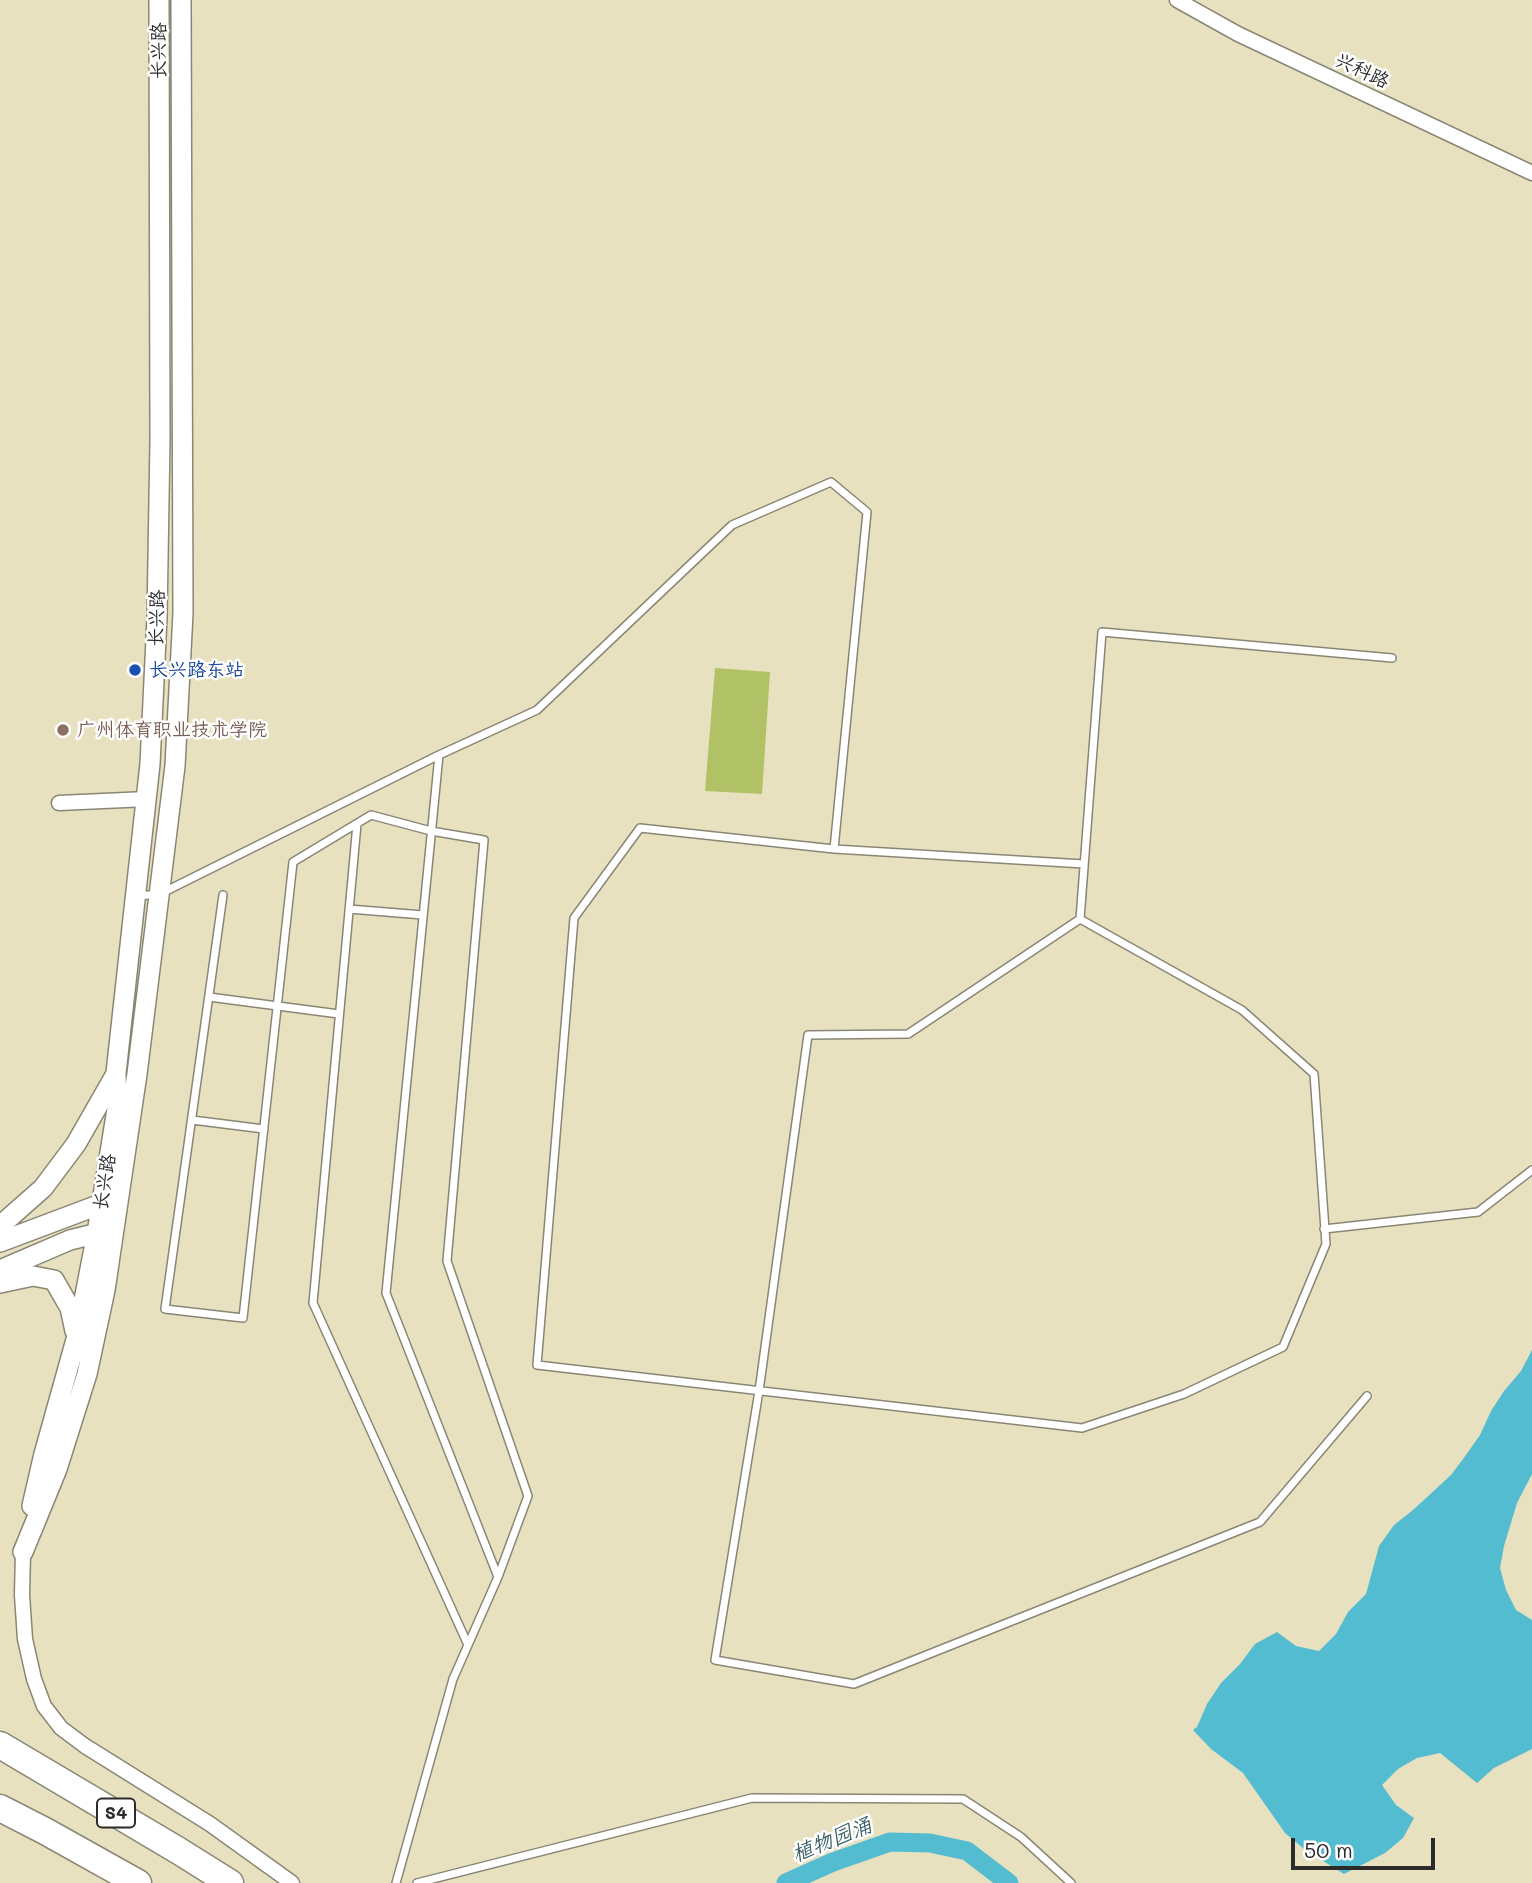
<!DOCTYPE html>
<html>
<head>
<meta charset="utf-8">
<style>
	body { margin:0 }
	#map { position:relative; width:1532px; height:1883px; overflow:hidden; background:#e8e1bf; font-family:Mali,sans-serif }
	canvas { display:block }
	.scale { position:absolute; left:1291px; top:1838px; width:144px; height:32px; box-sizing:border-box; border:4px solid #2b2b2b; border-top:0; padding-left:9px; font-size:21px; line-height:24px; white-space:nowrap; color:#2b2b2b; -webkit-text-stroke:5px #fff; paint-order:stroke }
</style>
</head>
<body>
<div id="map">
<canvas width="1532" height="1883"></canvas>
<div class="scale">50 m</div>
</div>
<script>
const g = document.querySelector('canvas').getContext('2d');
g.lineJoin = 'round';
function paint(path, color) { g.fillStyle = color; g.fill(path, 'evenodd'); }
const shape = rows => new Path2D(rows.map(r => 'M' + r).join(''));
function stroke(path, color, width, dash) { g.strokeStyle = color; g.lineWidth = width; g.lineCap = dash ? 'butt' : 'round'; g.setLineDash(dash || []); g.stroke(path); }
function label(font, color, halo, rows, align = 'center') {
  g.font = font + ' Mali,"LXGW WenKai TC",sans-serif'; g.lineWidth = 5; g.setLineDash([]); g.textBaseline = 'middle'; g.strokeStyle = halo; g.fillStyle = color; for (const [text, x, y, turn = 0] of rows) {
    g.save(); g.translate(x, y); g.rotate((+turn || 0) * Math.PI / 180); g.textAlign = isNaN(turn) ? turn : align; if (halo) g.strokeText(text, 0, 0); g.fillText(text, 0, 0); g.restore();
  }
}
paint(shape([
	[715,668,770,672,762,794,705,791]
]), '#b0c265');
paint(shape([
	[1532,1350,1532,1474,1517,1503,1504,1546,1500,1568,1506,1590,1516,1610,1532,1620,1532,1749,1494,1768,1477,1783,1440,1753,1417,1758,1398,1769,1382,1785,1396,1805,1414,1818,1403,1838,1385,1853,1344,1874,1304,1849,1285,1833,1243,1773,1211,1749,1193,1730,1197,1727,1207,1704,1221,1683,1240,1664,1255,1644,1277,1632,1296,1646,1319,1651,1336,1634,1348,1612,1366,1594,1379,1546,1394,1525,1413,1510,1451,1475,1466,1455,1480,1435,1491,1411,1504,1391,1521,1371]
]), '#53bcd0');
stroke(shape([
	[786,1883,833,1862,890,1842,930,1843,967,1851,1009,1883]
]), '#53bcd0', 19);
const service = shape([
	[439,755,386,1293,498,1577],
	[357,824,313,1303,468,1645],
	[1084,864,834,849,640,828,574,918,537,1365,1082,1428,1184,1394,1283,1347,1326,1244,1314,1074,1242,1010,1080,919,1102,632,1392,658],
	[223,895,165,1309,243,1318,293,862,371,815,431,831,484,840,447,1261,528,1496,498,1577,453,1679,396,1883],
	[138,896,160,894,439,755,537,710,732,525,831,482,867,512,834,849],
	[349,909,423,915],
	[1080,919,908,1034,808,1035,759,1391,715,1660,854,1684,1260,1522,1367,1396],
	[209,997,339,1014],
	[192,1120,264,1129],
	[1324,1229,1478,1212,1532,1170],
	[417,1883,752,1798,963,1799,1021,1837,1071,1883]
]);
const minor = shape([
	[1177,0,1238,34,1532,173],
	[59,803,147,799],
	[23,1552,22,1595,25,1639,34,1679,44,1706,61,1728,85,1746,210,1824,292,1883]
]);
const tertiary = shape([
	[0,1226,43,1188,76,1144,116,1074],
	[0,1242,101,1204,110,1204],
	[0,1270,70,1240,106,1231],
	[0,1283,33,1276,54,1280,70,1308,75,1331],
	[32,1506,44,1454,77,1336,97,1233,117,1109,116,1073,150,764,157,618,160,440,159,0],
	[23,1552,57,1469,87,1374,105,1290,137,1074,175,766,183,613,181,0]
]);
const motorway = shape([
	[0,1745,179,1851,230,1883],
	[0,1808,45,1831,138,1883]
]);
stroke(service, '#8a8675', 10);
stroke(minor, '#8a8675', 17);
stroke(tertiary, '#8a8675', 22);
stroke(motorway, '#8a8675', 29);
stroke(service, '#fff', 7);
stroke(minor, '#fff', 14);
stroke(tertiary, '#fff', 19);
stroke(motorway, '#fff', 26);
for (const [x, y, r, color] of [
	[135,670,7,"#1a4fb4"],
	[63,730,7,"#8d6e63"]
]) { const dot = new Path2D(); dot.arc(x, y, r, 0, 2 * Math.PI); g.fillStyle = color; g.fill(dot); stroke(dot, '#fff', 2.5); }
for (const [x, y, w] of [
	[116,1813,38]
]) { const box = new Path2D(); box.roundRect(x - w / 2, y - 14.5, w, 29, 5); g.fillStyle = '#fff'; g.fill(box); stroke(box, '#2b2b2b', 2); }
label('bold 18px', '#2b2b2b', null, [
	["S4",116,1813]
]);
label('19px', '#2b2b2b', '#fff', [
	["长兴路",159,51,-90],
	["兴科路",1362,71,25],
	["长兴路",157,618,-88],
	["长兴路",105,1182,-81]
]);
label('19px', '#164399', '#fff', [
	["长兴路东站",149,670]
], 'left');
label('19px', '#785e54', '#fff', [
	["广州体育职业技术学院",77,730]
], 'left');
label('italic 21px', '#395e65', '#fff', [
	["植物园涌",832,1840,-22]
]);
</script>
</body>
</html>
